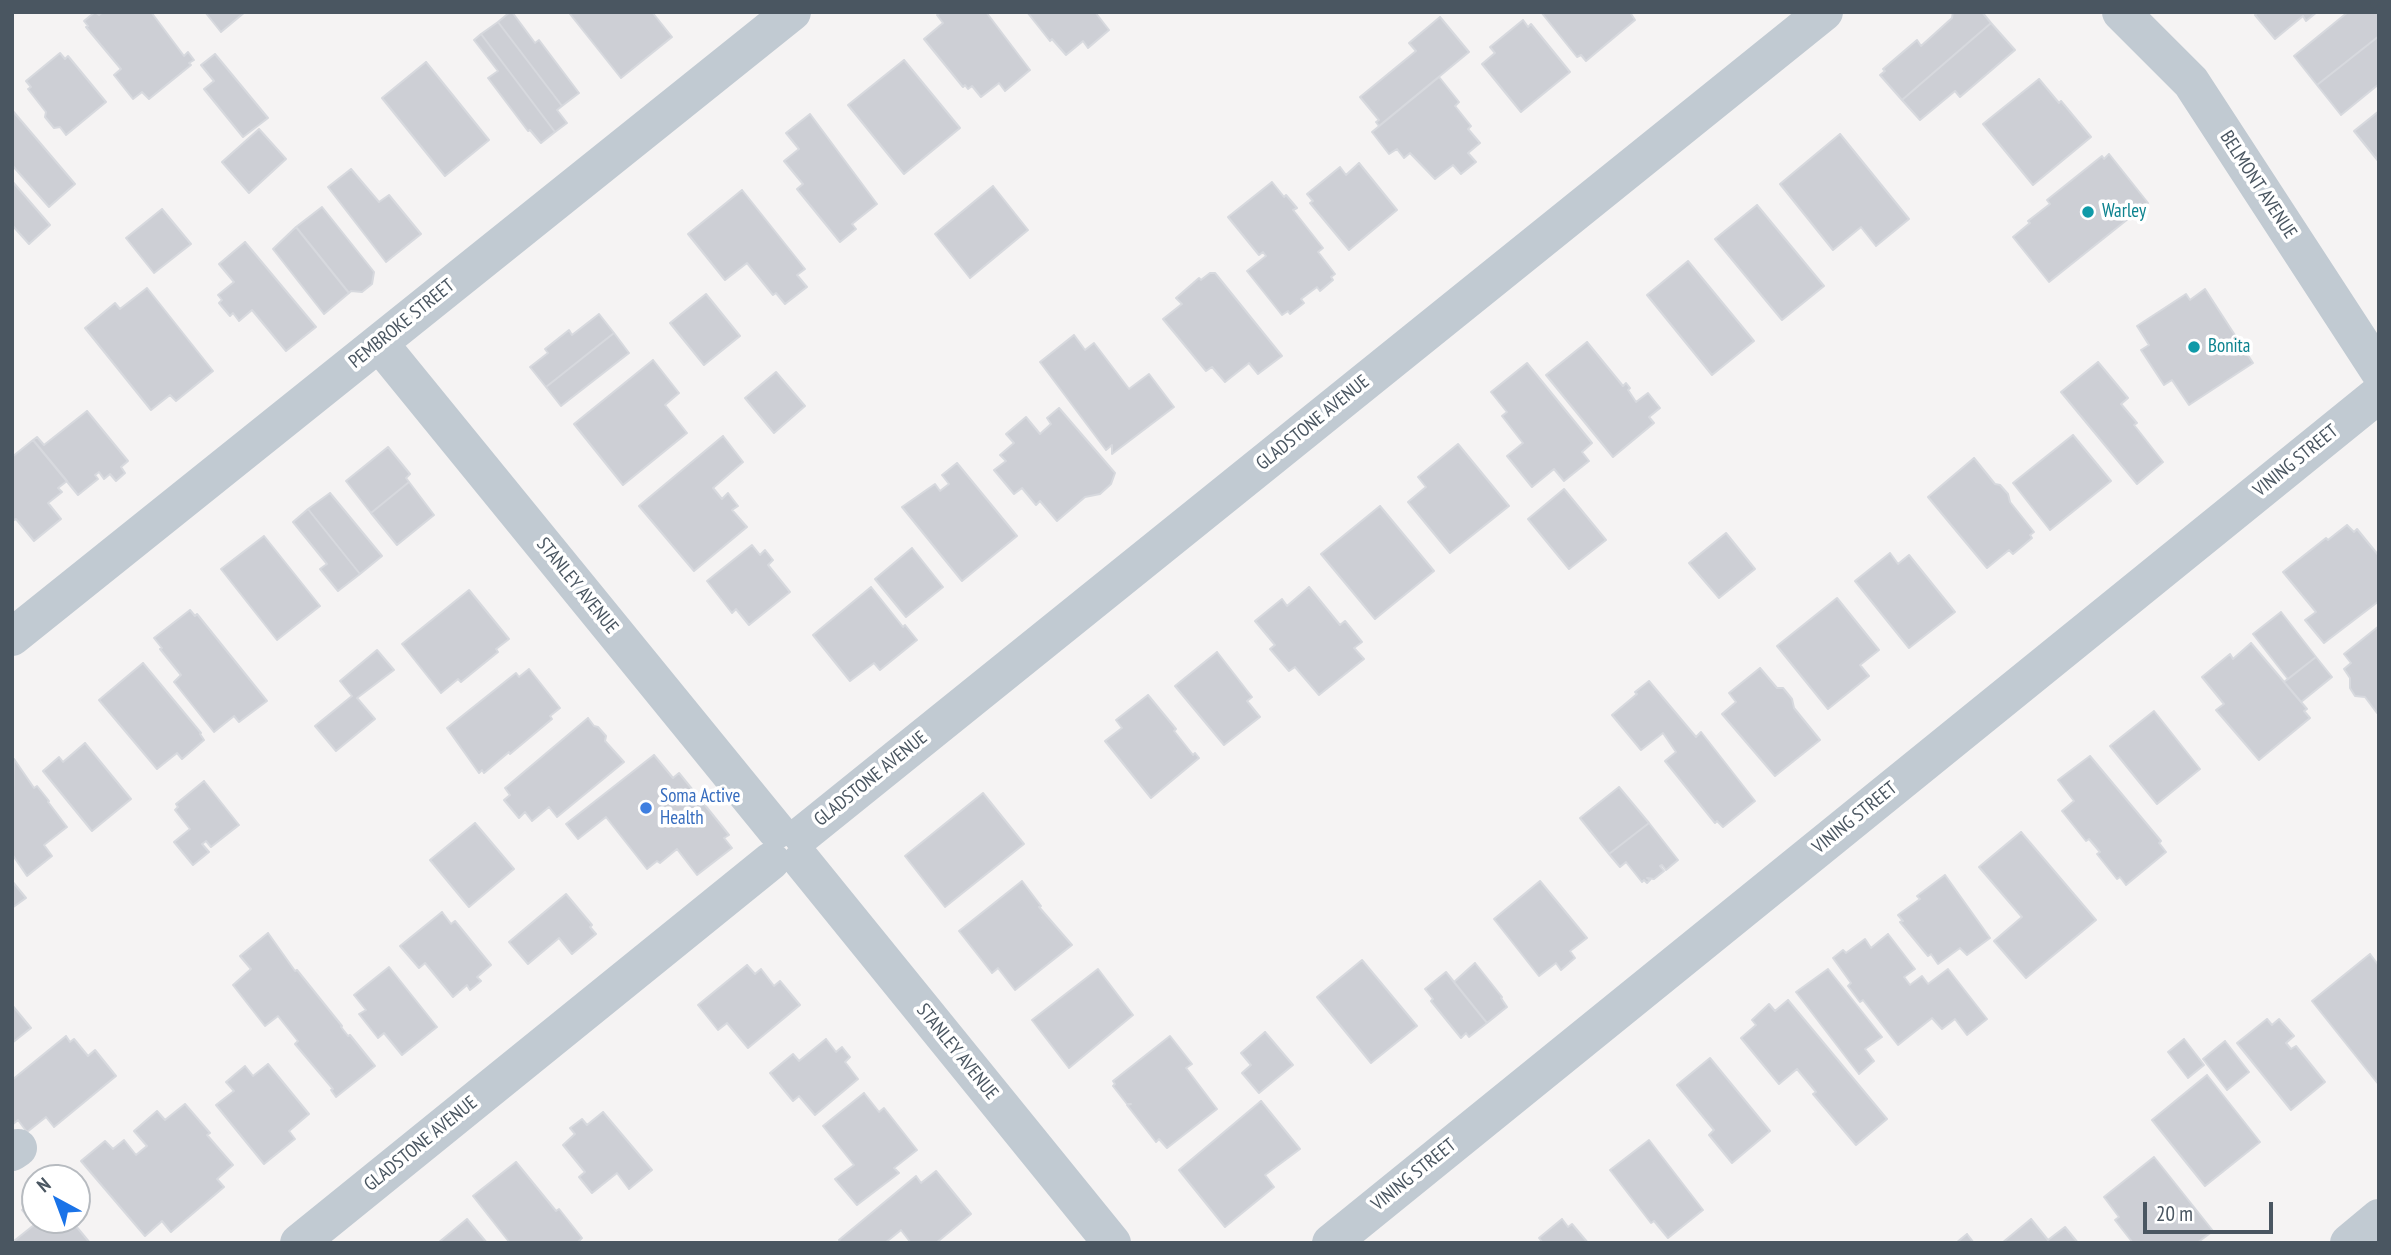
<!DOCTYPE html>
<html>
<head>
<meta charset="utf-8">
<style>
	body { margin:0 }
	#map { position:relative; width:2391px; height:1255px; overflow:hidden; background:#f5f3f3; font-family:"PT Sans Narrow",sans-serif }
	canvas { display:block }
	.frame { position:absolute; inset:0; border:14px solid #4a5661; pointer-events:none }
	.north { position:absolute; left:21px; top:1164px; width:70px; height:70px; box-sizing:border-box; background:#fff; border:2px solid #b7bbc0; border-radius:50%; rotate:319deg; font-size:19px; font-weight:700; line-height:28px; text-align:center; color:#4a5661 }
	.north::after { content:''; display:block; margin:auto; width:24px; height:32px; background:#1a73e8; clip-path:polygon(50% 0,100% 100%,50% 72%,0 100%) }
	.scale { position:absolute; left:2143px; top:1202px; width:130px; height:32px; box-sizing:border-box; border:4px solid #4a5661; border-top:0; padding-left:9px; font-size:21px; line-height:24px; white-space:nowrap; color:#4a5661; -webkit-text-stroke:5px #fff; paint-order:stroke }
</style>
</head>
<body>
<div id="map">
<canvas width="2391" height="1255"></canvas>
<div class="frame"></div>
<div class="north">N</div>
<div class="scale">20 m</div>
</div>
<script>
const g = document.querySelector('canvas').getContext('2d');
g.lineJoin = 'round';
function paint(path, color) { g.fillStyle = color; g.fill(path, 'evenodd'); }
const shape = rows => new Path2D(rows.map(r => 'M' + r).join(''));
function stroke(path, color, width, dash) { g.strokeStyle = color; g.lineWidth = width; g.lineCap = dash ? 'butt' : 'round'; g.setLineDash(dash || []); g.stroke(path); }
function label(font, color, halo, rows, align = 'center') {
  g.font = font + ' "PT Sans Narrow",sans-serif'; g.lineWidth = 7; g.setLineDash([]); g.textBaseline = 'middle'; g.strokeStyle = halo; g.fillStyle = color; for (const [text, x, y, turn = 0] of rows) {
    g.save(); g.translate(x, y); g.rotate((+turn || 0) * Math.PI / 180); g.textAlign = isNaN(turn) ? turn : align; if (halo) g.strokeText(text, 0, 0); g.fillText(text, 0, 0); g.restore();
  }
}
const building = shape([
	[95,12,99,15,103,12,151,12,184,56,188,52,194,60,189,63,191,65,149,99,142,92,133,99,114,75,121,69,86,27,88,26,84,21,95,12],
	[205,12,245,12,221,32,205,12],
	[510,12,512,12,535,43,539,40,579,93,562,106,498,22,510,12],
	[572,12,652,12,672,37,621,78,570,14,572,12],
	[941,12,986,12,1030,70,1005,91,999,83,981,97,972,86,968,89,965,85,963,87,924,39,943,23,937,15,941,12],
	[1027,12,1095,12,1109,30,1088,48,1083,41,1066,55,1052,39,1050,41,1027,12],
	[1541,12,1633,12,1631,14,1635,20,1586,61,1581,55,1577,57,1541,12],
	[1953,12,1982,12,1991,23,1902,100,1880,75,1885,71,1883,69,1917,40,1921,46,1952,18,1953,12],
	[2258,12,2317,12,2306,21,2303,16,2275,39,2255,15,2258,12],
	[2348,12,2379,12,2379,36,2317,85,2294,56,2348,12],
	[1440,17,1469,52,1379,126,1376,122,1379,120,1360,97,1416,51,1409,43,1440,17],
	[1523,20,1528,27,1531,24,1570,72,1521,112,1482,64,1495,53,1490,47,1523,20],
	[498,22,562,106,557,110,567,123,555,132,481,34,498,22],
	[1991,23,2015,50,1960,97,1955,91,1920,120,1902,100,1991,23],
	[481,34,555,132,541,143,530,130,528,131,488,78,498,71,474,40,481,34],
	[2379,36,2379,84,2341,115,2317,85,2379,36],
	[60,53,65,59,68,56,106,102,66,135,60,127,54,128,45,117,46,112,28,89,31,87,26,81,60,53],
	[215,54,268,118,243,137,204,89,214,81,201,65,215,54],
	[904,60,960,128,904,174,848,105,904,60],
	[426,62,489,140,445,176,382,98,426,62],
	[1439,77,1459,102,1455,106,1471,126,1468,129,1480,143,1468,153,1476,162,1461,174,1453,165,1435,179,1410,153,1404,158,1397,149,1389,154,1372,132,1439,77],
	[2039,79,2059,103,2061,101,2091,137,2033,185,1983,124,2039,79],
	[12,110,75,184,49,207,12,165,12,110],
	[2379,111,2379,162,2354,131,2379,111],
	[810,114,877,204,852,224,856,229,840,242,797,189,803,184,784,161,799,149,786,133,810,114],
	[259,129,286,159,249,193,222,162,259,129],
	[1840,134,1909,219,1876,246,1861,227,1833,250,1780,184,1840,134],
	[2109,154,2148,203,2049,282,2013,237,2030,223,2028,221,2050,204,2047,200,2102,156,2104,159,2109,154],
	[1359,163,1397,210,1349,250,1310,203,1313,201,1307,194,1340,167,1346,175,1359,163],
	[351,169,379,202,389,195,421,234,386,262,328,187,351,169],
	[12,181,50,225,29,244,12,225,12,181],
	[1272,182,1284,197,1286,195,1297,208,1293,210,1323,248,1318,252,1335,274,1331,277,1333,280,1320,291,1317,287,1301,299,1304,303,1290,314,1288,311,1282,315,1247,271,1266,256,1263,252,1259,255,1228,217,1272,182],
	[993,186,1028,230,970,278,935,234,993,186],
	[742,190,805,269,797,275,807,287,785,304,776,293,773,295,747,263,725,280,688,234,742,190],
	[1757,205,1824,286,1782,320,1715,239,1757,205],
	[322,207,374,272,372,284,362,292,351,291,349,293,296,227,322,207],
	[162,209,191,244,154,273,126,238,162,209],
	[296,227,349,293,324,314,273,249,296,227],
	[245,242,316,327,286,351,252,310,239,321,233,313,230,316,219,303,222,300,218,295,234,282,219,264,245,242],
	[1688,261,1754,341,1712,375,1647,295,1688,261],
	[1210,273,1215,273,1282,356,1258,374,1249,363,1225,382,1212,367,1206,371,1163,319,1182,304,1176,298,1199,278,1201,280,1210,273],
	[147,288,213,371,176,401,170,395,151,410,85,328,115,303,120,309,147,288],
	[2205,289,2253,363,2189,405,2172,380,2164,385,2141,350,2149,345,2137,326,2186,294,2190,300,2205,289],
	[706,294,740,336,704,365,670,323,706,294],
	[599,314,614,333,546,387,530,367,548,353,545,349,569,330,572,335,599,314],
	[614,333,629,353,561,406,546,387,614,333],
	[1074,335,1085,350,1094,343,1129,389,1149,374,1174,407,1112,454,1112,445,1106,450,1040,362,1074,335],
	[1587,342,1623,386,1626,383,1630,388,1628,390,1636,402,1648,393,1660,408,1649,417,1654,423,1613,457,1546,375,1587,342],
	[653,360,679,393,665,405,687,433,623,485,574,424,653,360],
	[2098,362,2128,398,2121,404,2137,423,2134,425,2163,462,2137,484,2061,392,2098,362],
	[1527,363,1592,443,1582,452,1589,461,1564,481,1554,469,1532,487,1507,456,1523,443,1502,416,1507,412,1491,392,1527,363],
	[776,372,805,406,774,433,745,398,776,372],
	[1059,408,1115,473,1111,484,1100,494,1085,497,1057,521,1040,501,1036,505,1022,488,1014,494,994,470,1006,461,1000,455,1014,443,1006,434,1026,417,1040,434,1051,424,1047,418,1059,408],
	[87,411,128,461,121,467,125,473,116,481,110,474,104,479,99,472,95,475,98,479,78,495,33,440,37,437,44,445,87,411],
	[2073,435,2111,481,2050,530,2013,483,2073,435],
	[723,436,743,462,713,488,722,499,728,493,738,506,732,510,747,527,694,571,639,506,723,436],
	[33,440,67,481,58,488,62,492,48,503,61,519,34,541,16,519,12,521,12,457,33,440],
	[1458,444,1509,506,1450,553,1408,502,1426,487,1418,477,1458,444],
	[388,447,410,474,406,478,409,482,371,513,346,481,388,447],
	[1974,458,1995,484,2000,485,2008,494,2010,502,2034,532,2030,535,2032,538,2013,554,2009,550,1987,568,1928,497,1974,458],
	[957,463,1017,536,962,581,902,507,935,484,940,491,949,484,942,475,957,463],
	[409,482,434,515,397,545,371,513,409,482],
	[1564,489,1606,540,1569,569,1528,519,1564,489],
	[330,493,382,556,360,574,308,509,330,493],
	[1380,506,1434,571,1375,619,1321,554,1380,506],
	[308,509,360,574,338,591,320,569,327,564,293,522,308,509],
	[2347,525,2354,532,2357,529,2379,556,2379,601,2324,643,2305,620,2316,612,2283,572,2326,538,2328,540,2347,525],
	[1726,533,1755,569,1719,598,1689,563,1726,533],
	[264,536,320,606,277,640,221,569,264,536],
	[752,545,760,555,765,550,773,560,768,565,790,592,749,625,736,609,732,613,707,581,752,545],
	[912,548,943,587,906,617,875,579,912,548],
	[1890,553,1898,564,1909,555,1955,612,1909,648,1855,581,1890,553],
	[871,587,903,627,905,625,917,640,880,670,874,663,850,681,813,635,871,587],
	[1309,587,1340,625,1345,621,1362,642,1354,648,1364,659,1319,695,1295,667,1289,671,1270,649,1275,645,1255,621,1282,599,1287,606,1309,587],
	[469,590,509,639,496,649,498,652,461,682,458,679,441,693,402,644,469,590],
	[1837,598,1879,650,1860,665,1869,676,1828,709,1777,646,1837,598],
	[190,610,195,616,197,614,267,701,239,722,234,716,214,732,174,682,181,675,160,649,162,648,154,638,190,610],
	[2281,612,2316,657,2288,679,2253,634,2281,612],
	[2379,626,2379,712,2377,713,2365,697,2355,696,2350,688,2350,678,2344,669,2351,663,2344,654,2379,626],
	[2251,643,2307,709,2304,711,2310,718,2259,760,2216,710,2224,704,2202,677,2230,654,2233,659,2251,643],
	[377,650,394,670,357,698,375,719,336,751,315,726,352,696,340,681,377,650],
	[1217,652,1252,697,1247,701,1260,717,1224,745,1175,686,1217,652],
	[2316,657,2332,677,2301,702,2284,682,2316,657],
	[143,663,201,733,200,734,204,740,182,759,177,753,157,769,99,700,143,663],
	[1760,668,1777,688,1783,688,1792,699,1794,708,1820,740,1775,776,1722,714,1736,702,1729,693,1760,668],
	[529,669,560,708,550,716,552,719,510,754,509,752,484,773,482,770,479,773,447,728,516,673,519,677,529,669],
	[1649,681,1696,737,1701,732,1755,801,1723,827,1717,821,1715,823,1665,761,1676,752,1663,733,1641,750,1612,715,1637,694,1635,692,1649,681],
	[1148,695,1176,729,1174,731,1193,755,1195,753,1199,758,1151,798,1105,741,1122,728,1116,720,1148,695],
	[2154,711,2200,769,2157,804,2110,746,2154,711],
	[588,718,594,726,598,727,606,736,605,741,624,762,557,817,549,807,532,821,525,812,519,818,504,800,510,795,505,788,588,718],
	[85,743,131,799,92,831,43,771,59,757,63,762,85,743],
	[654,755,673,778,679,773,692,789,688,793,691,797,696,794,729,835,724,838,732,848,697,875,677,849,660,863,657,861,647,869,606,817,578,839,566,824,654,755],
	[2090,756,2161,841,2159,843,2166,852,2126,885,2120,877,2117,879,2097,854,2100,852,2089,839,2086,841,2062,811,2074,801,2058,780,2090,756],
	[14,759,34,788,37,786,49,801,48,802,67,827,44,845,52,856,27,876,12,854,14,759],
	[204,781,239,825,211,847,206,841,202,844,209,852,193,865,174,842,190,829,175,810,178,807,176,804,204,781],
	[1619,787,1649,823,1609,854,1580,818,1619,787],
	[983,793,1024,844,945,907,905,856,983,793],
	[475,823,514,869,469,907,430,860,475,823],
	[1649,823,1678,860,1666,870,1662,865,1660,866,1664,871,1654,879,1647,878,1650,880,1647,883,1644,880,1642,882,1626,862,1620,867,1609,854,1649,823],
	[2021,832,2096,920,2026,978,1994,941,2022,917,1979,867,2021,832],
	[1945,875,1990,938,1967,955,1960,948,1938,964,1931,954,1928,956,1900,922,1903,921,1898,915,1920,899,1917,896,1945,875],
	[12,881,26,898,12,908,12,881],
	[1022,881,1041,906,1039,907,1072,945,1015,990,998,968,992,973,959,931,1022,881],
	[1540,881,1587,938,1570,951,1575,958,1561,970,1556,963,1539,976,1494,919,1540,881],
	[566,894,592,925,590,927,596,934,572,954,559,938,528,964,509,942,566,894],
	[442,912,451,924,455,921,491,965,477,977,481,981,470,990,467,985,453,997,425,963,419,968,400,946,442,912],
	[268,933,295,971,297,970,342,1026,341,1027,348,1036,350,1035,375,1066,336,1097,331,1090,333,1089,295,1044,298,1041,278,1016,265,1026,233,985,251,969,240,956,268,933],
	[1888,934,1915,969,1904,977,1910,985,1922,976,1928,984,1948,969,1987,1019,1967,1035,1955,1019,1942,1029,1932,1018,1898,1045,1863,1000,1860,1002,1848,986,1851,983,1833,958,1843,950,1846,953,1865,939,1871,948,1888,934],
	[2370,954,2379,966,2379,1085,2312,1001,2370,954],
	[1362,960,1417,1026,1371,1063,1317,997,1362,960],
	[1475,963,1502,997,1501,998,1507,1007,1487,1023,1454,982,1475,963],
	[747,965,755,974,761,969,774,986,780,981,800,1005,748,1048,727,1023,718,1030,698,1005,747,965],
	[389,967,437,1027,402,1055,384,1033,378,1038,359,1014,366,1010,354,995,389,967],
	[1098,969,1133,1015,1069,1068,1032,1020,1098,969],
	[1828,969,1882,1037,1865,1049,1874,1061,1859,1074,1796,992,1828,969],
	[1446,972,1487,1023,1469,1037,1466,1033,1461,1038,1431,1001,1433,999,1425,989,1446,972],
	[1788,1000,1887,1119,1856,1145,1813,1094,1816,1092,1797,1069,1779,1084,1741,1038,1756,1025,1752,1020,1769,1004,1775,1011,1788,1000],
	[12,1005,31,1028,12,1043,12,1005],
	[2267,1019,2272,1025,2279,1019,2294,1036,2286,1043,2291,1049,2296,1046,2325,1082,2291,1110,2237,1043,2267,1019],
	[1265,1032,1293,1065,1259,1093,1242,1073,1251,1065,1241,1053,1265,1032],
	[66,1036,70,1042,74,1039,88,1056,95,1050,116,1076,54,1127,46,1117,27,1132,18,1120,12,1125,12,1080,66,1036],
	[1170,1036,1192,1064,1186,1068,1217,1109,1167,1148,1159,1139,1156,1142,1127,1105,1131,1104,1127,1104,1113,1086,1115,1084,1113,1081,1170,1036],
	[826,1039,836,1052,842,1047,850,1057,845,1062,858,1079,815,1115,799,1096,793,1101,770,1073,793,1054,799,1061,826,1039],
	[2184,1039,2204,1065,2188,1078,2168,1052,2184,1039],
	[2225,1041,2249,1072,2227,1090,2203,1059,2225,1041],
	[1710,1058,1770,1131,1732,1163,1709,1135,1714,1130,1677,1085,1710,1058],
	[268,1064,309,1114,289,1131,295,1139,264,1164,216,1105,234,1091,226,1082,245,1066,253,1076,268,1064],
	[2207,1075,2260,1142,2205,1186,2152,1120,2207,1075],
	[864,1093,879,1112,884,1108,917,1150,894,1168,899,1173,857,1205,835,1179,854,1165,823,1126,864,1093],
	[1261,1101,1300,1149,1265,1175,1274,1187,1225,1227,1179,1170,1261,1101],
	[185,1104,210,1133,207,1135,233,1165,217,1179,224,1187,171,1232,162,1221,145,1236,81,1161,105,1141,113,1149,124,1140,136,1155,147,1146,134,1131,157,1111,165,1120,185,1104],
	[603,1112,652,1170,629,1189,617,1173,592,1193,579,1177,585,1172,563,1145,575,1134,570,1128,582,1119,587,1125,603,1112],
	[1649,1140,1703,1210,1668,1238,1654,1221,1651,1223,1610,1170,1649,1140],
	[2154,1157,2213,1231,2197,1243,2133,1243,2115,1220,2119,1217,2104,1197,2154,1157],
	[516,1162,556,1211,559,1209,582,1238,577,1243,510,1243,473,1196,516,1162],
	[936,1171,971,1214,936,1243,911,1243,901,1230,885,1243,841,1243,839,1240,916,1176,921,1183,936,1171],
	[35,1200,35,1220,71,1220,90,1243,15,1243,14,1241,34,1225,22,1210,35,1200],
	[467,1219,487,1243,438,1243,467,1219],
	[1562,1219,1568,1227,1572,1224,1588,1243,1543,1243,1539,1238,1562,1219],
	[2031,1219,2048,1240,2065,1227,2078,1243,2002,1243,2031,1219],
	[1967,1234,1974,1243,1956,1243,1967,1234]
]);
paint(building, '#cdcfd5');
stroke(building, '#d7d9de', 2);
stroke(shape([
	[2121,12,2191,82,2379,371],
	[379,343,776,830],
	[12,637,792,12],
	[802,835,1824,12],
	[802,861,1112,1243],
	[12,1152,18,1148],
	[299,1243,771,861],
	[1331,1243,2379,394],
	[2349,1243,2379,1218]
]), '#c1cad2', 38);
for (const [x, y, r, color] of [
	[2088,212,7,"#0f9aa8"],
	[2194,347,7,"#0f9aa8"],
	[646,808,7,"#3f7fe0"]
]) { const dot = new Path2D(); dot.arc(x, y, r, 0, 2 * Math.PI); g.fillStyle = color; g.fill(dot); stroke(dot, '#fff', 2.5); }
label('19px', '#4a5661', '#fff', [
	["BELMONT AVENUE",2258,185,57],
	["PEMBROKE STREET",402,324,-39],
	["GLADSTONE AVENUE",1313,423,-39],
	["VINING STREET",2296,461,-39],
	["STANLEY AVENUE",577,586,51],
	["GLADSTONE AVENUE",871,779,-39],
	["VINING STREET",1855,818,-39],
	["STANLEY AVENUE",957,1052,51],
	["GLADSTONE AVENUE",421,1144,-39],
	["VINING STREET",1414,1175,-39]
]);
label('19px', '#0d838f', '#fff', [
	["Warley",2102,212],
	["Bonita",2208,347]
], 'left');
label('19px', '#366cbe', '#fff', [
	["Soma Active",660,797],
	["Health",660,819]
], 'left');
</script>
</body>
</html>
